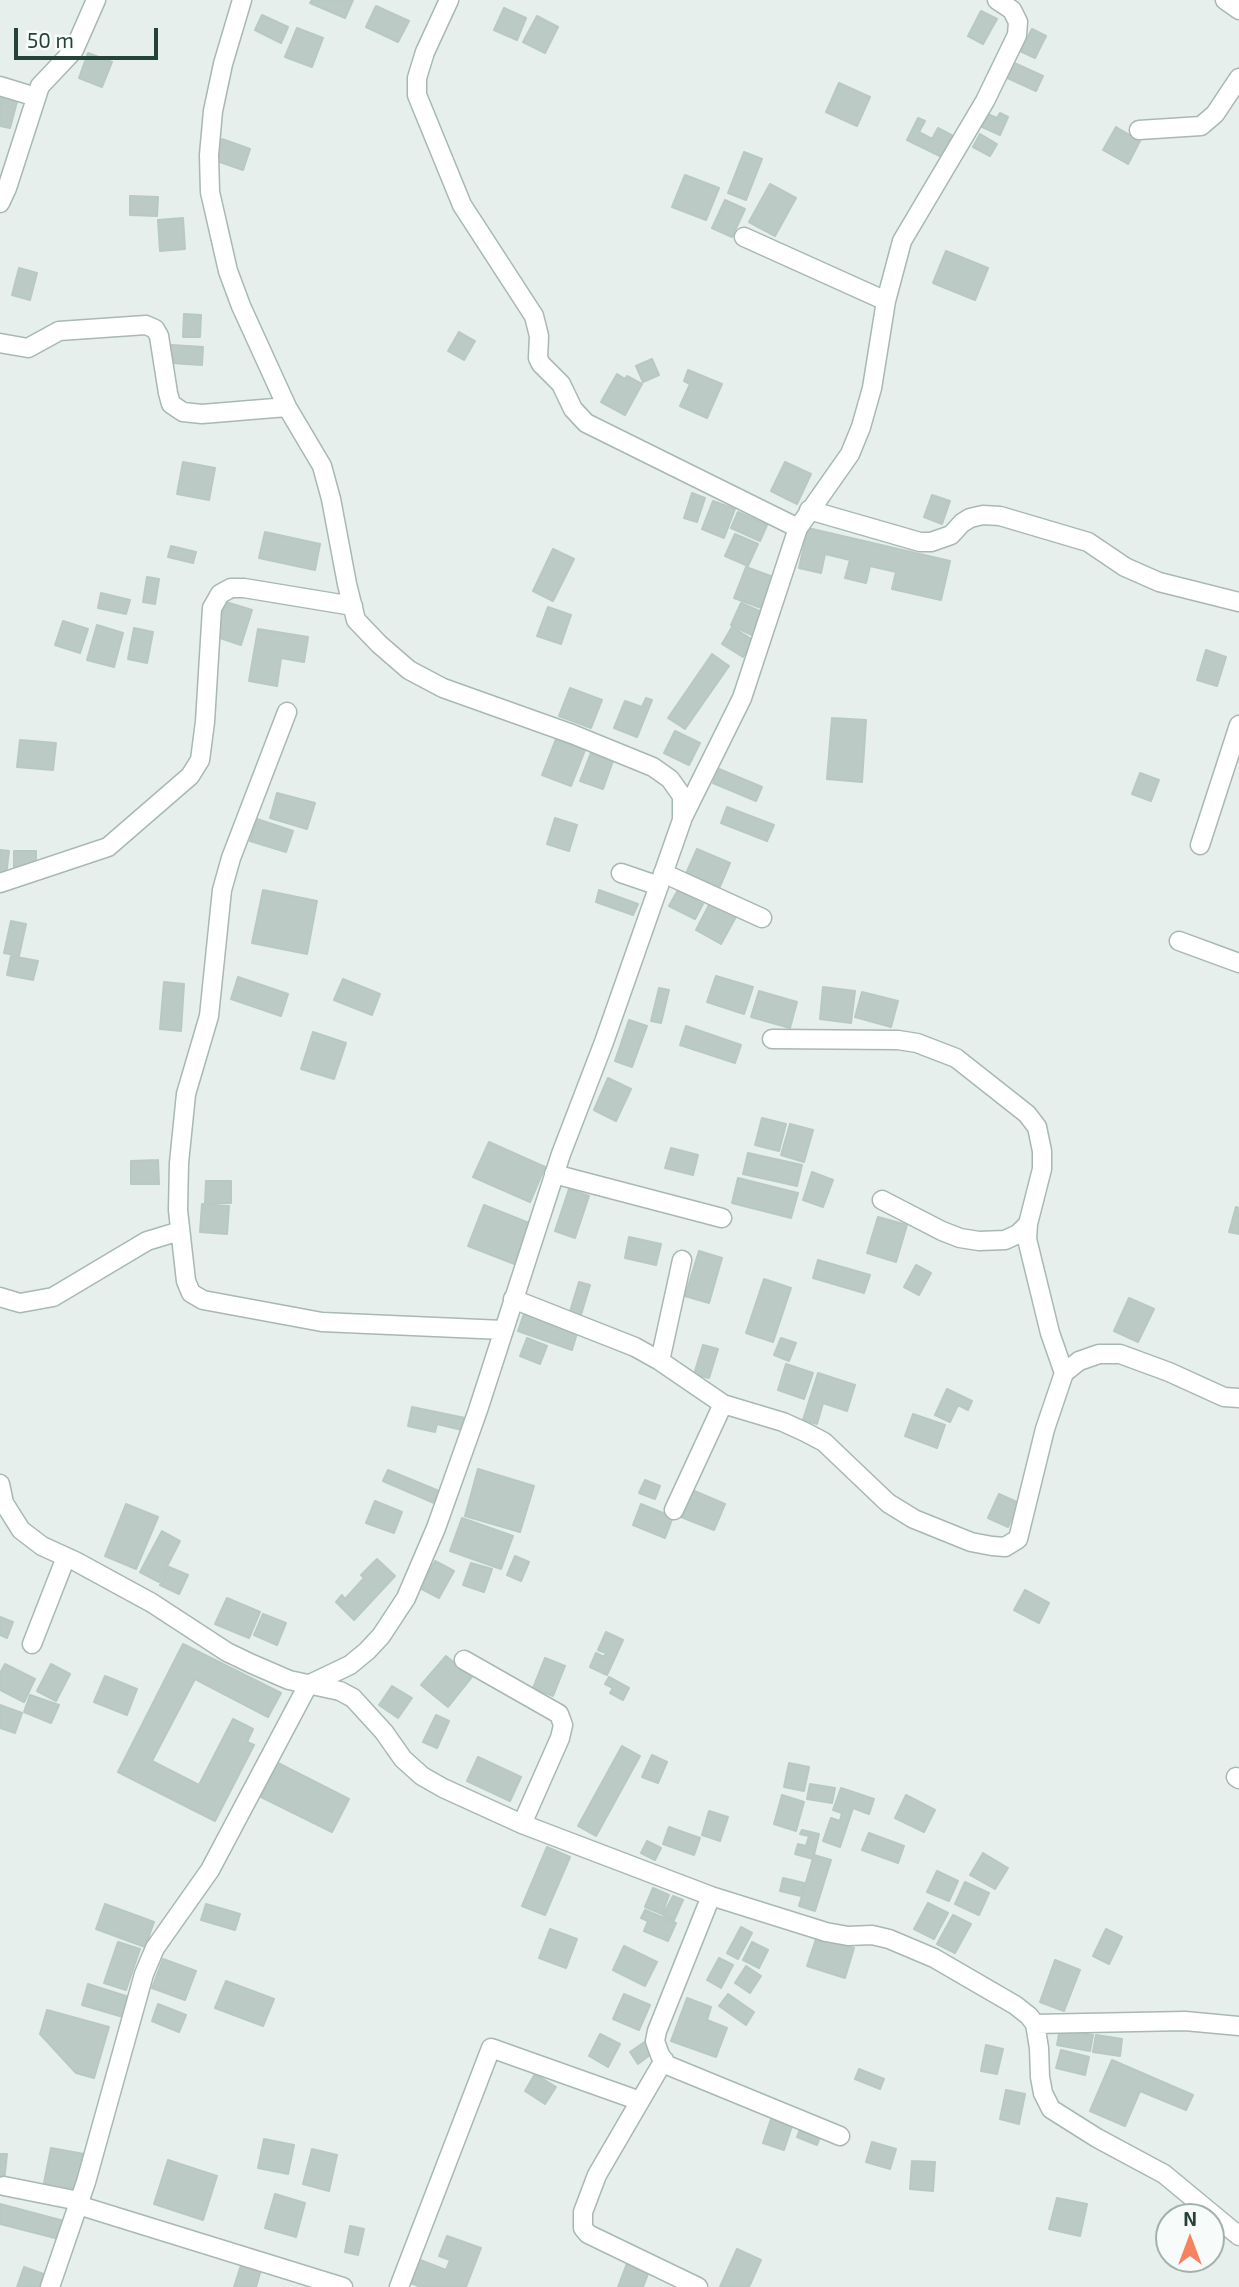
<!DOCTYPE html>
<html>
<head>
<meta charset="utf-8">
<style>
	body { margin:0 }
	#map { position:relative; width:1239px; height:2287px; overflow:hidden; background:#e6efeb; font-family:"Exo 2",sans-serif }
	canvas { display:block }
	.north { position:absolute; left:1155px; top:2203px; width:70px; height:70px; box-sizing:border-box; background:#f7fbf9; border:2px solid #a3b1ad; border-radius:50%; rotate:0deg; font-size:19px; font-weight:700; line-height:28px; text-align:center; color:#24423a }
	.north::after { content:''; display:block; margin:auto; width:24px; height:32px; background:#f4845f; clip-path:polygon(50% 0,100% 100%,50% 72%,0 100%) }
	.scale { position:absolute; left:14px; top:28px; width:144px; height:32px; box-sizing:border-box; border:4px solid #24423a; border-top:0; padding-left:9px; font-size:21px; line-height:24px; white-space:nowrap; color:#24423a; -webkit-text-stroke:5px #f7fbf9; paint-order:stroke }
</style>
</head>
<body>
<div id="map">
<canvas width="1239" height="2287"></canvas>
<div class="north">N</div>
<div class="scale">50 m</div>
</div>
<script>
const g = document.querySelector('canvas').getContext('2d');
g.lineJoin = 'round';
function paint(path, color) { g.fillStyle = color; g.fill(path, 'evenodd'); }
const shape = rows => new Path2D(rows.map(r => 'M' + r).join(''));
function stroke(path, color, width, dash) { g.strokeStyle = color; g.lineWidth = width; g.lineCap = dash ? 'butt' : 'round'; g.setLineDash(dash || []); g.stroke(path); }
const building = shape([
	[312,0,353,0,345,18,310,3,312,0],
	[376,6,409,21,398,42,366,27,376,6],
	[504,8,526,18,517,40,494,30,504,8],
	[981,11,997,19,983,44,968,36,981,11],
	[262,15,288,27,281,43,255,30,262,15],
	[537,16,558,27,545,53,523,42,537,16],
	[297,28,323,38,312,67,285,57,297,28],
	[1032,29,1046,36,1035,58,1020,51,1032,29],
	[88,53,112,62,102,87,79,78,88,53],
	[1010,61,1043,76,1036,91,1003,76,1010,61],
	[839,83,870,97,857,126,826,112,839,83],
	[0,93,18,98,10,128,0,126,0,93],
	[985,113,997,118,1000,113,1008,117,1000,135,980,126,985,113],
	[918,118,925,121,919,132,932,139,938,128,955,137,944,158,907,140,918,118],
	[1116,127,1140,141,1128,164,1103,150,1116,127],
	[980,134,997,144,990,156,973,147,980,134],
	[222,139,250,149,243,170,214,160,222,139],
	[744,152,762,159,746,200,728,193,744,152],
	[685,175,719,188,706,220,672,207,685,175],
	[770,184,796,198,775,236,749,222,770,184],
	[130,196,158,197,157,216,130,215,130,196],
	[725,200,745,209,732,237,712,228,725,200],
	[183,218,185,249,160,251,158,220,183,218],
	[946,251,988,268,975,300,933,283,946,251],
	[19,268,37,273,30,300,12,295,19,268],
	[184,314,201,315,200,337,183,337,184,314],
	[459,332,475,341,464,360,448,351,459,332],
	[171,345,203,347,202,365,171,363,171,345],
	[652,359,659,375,643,382,636,366,652,359],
	[688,370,722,384,707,418,680,406,690,384,684,381,688,370],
	[617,374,625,379,627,376,642,384,625,415,601,402,617,374],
	[183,462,215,468,209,500,177,494,183,462],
	[785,462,811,474,797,504,771,491,785,462],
	[692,493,705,498,697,522,684,518,692,493],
	[932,495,950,501,942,524,924,517,932,495],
	[713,501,735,509,724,538,702,529,713,501],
	[738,512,767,525,760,541,731,528,738,512],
	[808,528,950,561,941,600,892,589,896,572,870,566,866,583,845,578,850,560,825,554,821,573,799,568,808,528],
	[265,532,320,544,315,570,259,558,265,532],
	[735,534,758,544,748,566,725,556,735,534],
	[171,546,196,552,193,563,168,557,171,546],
	[553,549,574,559,553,601,533,591,553,549],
	[746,567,776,578,764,609,734,598,746,567],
	[147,577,159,579,155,604,143,602,147,577],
	[101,593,130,600,126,614,98,608,101,593],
	[226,602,252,610,241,645,214,636,226,602],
	[741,603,764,613,754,636,731,625,741,603],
	[548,607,571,615,561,644,537,636,548,607],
	[63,621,88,629,80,653,55,645,63,621],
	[97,625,123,633,114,667,87,660,97,625],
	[732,627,753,640,743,657,722,644,732,627],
	[134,628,153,632,147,663,128,659,134,628],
	[258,629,308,637,304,662,281,658,277,686,249,681,258,629],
	[1206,650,1226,657,1217,686,1197,680,1206,650],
	[712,654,729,666,685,729,668,718,712,654],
	[570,688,602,700,591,728,559,716,570,688],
	[646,698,652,700,637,737,614,728,625,701,642,707,646,698],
	[832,718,866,720,862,782,827,779,832,718],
	[675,731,700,743,689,765,664,753,675,731],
	[556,739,585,750,571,786,542,775,556,739],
	[20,740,56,743,53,770,17,767,20,740],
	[592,750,614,758,603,789,580,781,592,750],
	[719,769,762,787,756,801,713,783,719,769],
	[1140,773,1159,780,1151,801,1132,794,1140,773],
	[277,793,315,803,307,829,270,818,277,793],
	[727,807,774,825,767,841,721,823,727,807],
	[555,818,577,825,569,851,547,844,555,818],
	[257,819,293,831,286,852,250,841,257,819],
	[697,849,730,863,718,891,685,876,697,849],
	[0,850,9,851,6,876,0,876,0,850],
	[14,851,36,851,36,870,14,870,14,851],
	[263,890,317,901,307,954,252,943,263,890],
	[599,890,638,904,633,915,596,902,599,890],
	[678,890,703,904,695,919,669,906,678,890],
	[711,901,737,915,721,944,696,930,711,901],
	[11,921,26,924,19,956,4,953,11,921],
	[11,956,38,961,33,980,7,975,11,956],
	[716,976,753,987,744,1014,707,1002,716,976],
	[238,977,288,994,281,1016,231,999,238,977],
	[343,979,380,994,372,1015,334,1000,343,979],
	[164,982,184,984,181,1031,160,1029,164,982],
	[823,987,855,991,851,1023,820,1019,823,987],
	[659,988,669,990,661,1023,651,1021,659,988],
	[759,991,797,1002,790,1028,751,1017,759,991],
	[862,992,898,1001,891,1027,855,1017,862,992],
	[629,1020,647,1026,632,1067,615,1061,629,1020],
	[686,1026,741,1045,735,1063,680,1045,686,1026],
	[313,1032,346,1043,334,1079,301,1069,313,1032],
	[608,1078,631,1089,616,1121,594,1110,608,1078],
	[762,1118,786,1124,779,1151,755,1145,762,1118],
	[790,1124,813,1130,804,1162,781,1155,790,1124],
	[489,1142,545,1167,530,1202,473,1177,489,1142],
	[671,1148,698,1155,693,1175,665,1168,671,1148],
	[748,1153,802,1165,797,1186,743,1174,748,1153],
	[158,1160,159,1184,131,1184,131,1161,158,1160],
	[812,1172,833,1180,823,1207,803,1200,812,1172],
	[738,1178,798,1193,791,1218,732,1203,738,1178],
	[206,1181,231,1181,231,1203,205,1203,206,1181],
	[569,1189,589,1196,575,1238,555,1231,569,1189],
	[202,1204,229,1206,227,1234,200,1232,202,1204],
	[484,1205,534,1225,517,1265,468,1246,484,1205],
	[1236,1207,1239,1208,1239,1234,1229,1232,1236,1207],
	[878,1217,907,1225,896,1262,867,1253,878,1217],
	[629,1237,661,1244,656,1265,625,1258,629,1237],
	[699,1251,722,1258,709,1303,685,1296,699,1251],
	[818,1260,870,1275,864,1293,813,1278,818,1260],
	[916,1265,931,1273,919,1295,904,1287,916,1265],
	[764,1279,791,1288,773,1342,746,1333,764,1279],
	[579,1282,590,1285,580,1318,569,1315,579,1282],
	[1129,1298,1154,1309,1138,1342,1114,1331,1129,1298],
	[525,1311,578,1330,572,1350,518,1331,525,1311],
	[527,1338,547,1346,540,1364,520,1356,527,1338],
	[781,1338,796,1343,789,1361,774,1355,781,1338],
	[703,1345,718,1349,709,1378,694,1374,703,1345],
	[786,1364,813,1373,804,1399,778,1390,786,1364],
	[818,1373,855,1385,847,1411,823,1403,817,1424,803,1420,818,1373],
	[947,1389,972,1401,968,1410,958,1405,950,1422,935,1415,947,1389],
	[412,1407,465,1418,462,1430,437,1424,435,1432,408,1426,412,1407],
	[913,1414,945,1425,937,1448,905,1436,913,1414],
	[478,1469,534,1486,520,1532,465,1516,478,1469],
	[388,1470,439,1491,434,1503,383,1481,388,1470],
	[645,1480,660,1486,655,1499,639,1493,645,1480],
	[692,1490,725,1504,714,1530,681,1517,692,1490],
	[999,1494,1019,1503,1008,1527,988,1518,999,1494],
	[375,1501,402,1512,394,1533,366,1523,375,1501],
	[126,1504,158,1517,136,1569,105,1556,126,1504],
	[641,1504,673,1517,665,1538,633,1525,641,1504],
	[462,1518,513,1536,501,1569,450,1551,462,1518],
	[162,1531,180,1541,159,1582,140,1572,162,1531],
	[515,1556,529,1562,521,1581,507,1575,515,1556],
	[377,1559,395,1576,354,1620,336,1602,342,1595,345,1599,364,1578,361,1575,377,1559],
	[435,1561,454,1571,439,1598,420,1588,435,1561],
	[471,1563,492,1569,484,1592,463,1585,471,1563],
	[169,1567,188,1575,179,1594,160,1585,169,1567],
	[1025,1590,1049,1603,1039,1623,1014,1610,1025,1590],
	[227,1598,260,1612,249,1638,215,1624,227,1598],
	[263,1614,286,1623,277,1645,254,1635,263,1614],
	[0,1617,13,1622,7,1638,0,1635,0,1617],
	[606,1632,623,1640,607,1675,590,1667,596,1653,604,1657,606,1653,598,1650,606,1632],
	[183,1644,281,1693,268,1717,195,1679,152,1761,199,1785,233,1719,253,1729,247,1742,254,1745,215,1821,118,1772,183,1644],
	[446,1656,472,1677,448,1707,421,1685,446,1656],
	[545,1658,565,1666,553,1696,533,1688,545,1658],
	[5,1664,35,1679,24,1702,0,1690,0,1673,5,1664],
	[51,1664,70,1674,56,1701,37,1691,51,1664],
	[105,1676,137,1689,127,1715,94,1702,105,1676],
	[609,1677,629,1688,623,1700,610,1693,613,1688,605,1684,609,1677],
	[392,1686,412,1698,398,1718,379,1705,392,1686],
	[30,1695,59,1705,51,1723,24,1712,30,1695],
	[0,1705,22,1713,15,1733,0,1728,0,1705],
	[436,1715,449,1721,437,1748,423,1742,436,1715],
	[622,1746,640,1756,596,1836,578,1826,622,1746],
	[652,1755,667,1762,658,1783,642,1777,652,1755],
	[478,1757,521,1777,510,1801,467,1781,478,1757],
	[278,1763,349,1799,332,1832,261,1797,278,1763],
	[789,1763,809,1767,804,1791,784,1787,789,1763],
	[810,1784,835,1788,832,1803,807,1799,810,1784],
	[841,1788,874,1799,869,1814,853,1808,840,1847,823,1841,831,1818,840,1821,842,1813,833,1810,841,1788],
	[782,1795,804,1802,796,1831,774,1824,782,1795],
	[906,1795,935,1810,924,1832,895,1818,906,1795],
	[709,1811,728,1817,720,1841,702,1835,709,1811],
	[669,1827,700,1838,694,1855,663,1844,669,1827],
	[802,1830,819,1834,813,1859,795,1854,798,1844,806,1846,809,1836,800,1834,802,1830],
	[869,1833,904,1846,898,1863,862,1850,869,1833],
	[647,1841,661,1848,655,1860,641,1853,647,1841],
	[547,1847,570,1857,545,1915,522,1906,547,1847],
	[983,1853,1008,1868,995,1889,970,1875,983,1853],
	[814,1855,831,1860,815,1911,799,1906,814,1855],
	[937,1871,958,1881,949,1901,927,1892,937,1871],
	[783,1878,804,1883,801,1896,780,1891,783,1878],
	[965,1882,989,1893,979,1915,955,1904,965,1882],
	[653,1888,669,1895,662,1914,645,1907,653,1888],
	[673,1896,683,1900,674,1920,663,1915,673,1896],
	[928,1903,948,1913,934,1939,914,1929,928,1903],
	[105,1904,154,1922,145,1947,96,1929,105,1904],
	[206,1904,240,1914,235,1930,201,1920,206,1904],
	[645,1910,676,1923,668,1941,644,1931,648,1921,641,1918,645,1910],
	[953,1915,971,1924,955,1953,937,1944,953,1915],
	[741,1927,752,1933,738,1959,727,1953,741,1927],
	[550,1929,577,1939,566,1968,539,1958,550,1929],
	[1106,1929,1122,1937,1109,1964,1093,1956,1106,1929],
	[817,1936,854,1948,845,1978,807,1966,817,1936],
	[118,1942,140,1949,126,1990,104,1983,118,1942],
	[752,1942,768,1950,759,1968,743,1960,752,1942],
	[624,1946,657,1962,645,1986,613,1970,624,1946],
	[719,1958,733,1965,721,1988,707,1980,719,1958],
	[163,1959,196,1971,185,2000,152,1988,163,1959],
	[1055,1960,1080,1970,1064,2011,1040,2002,1055,1960],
	[746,1966,761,1976,750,1993,735,1983,746,1966],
	[226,1981,274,1999,263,2026,215,2008,226,1981],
	[88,1984,129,1997,123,2017,82,2005,88,1984],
	[624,1994,650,2005,639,2030,613,2019,624,1994],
	[728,1994,754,2012,746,2025,719,2006,728,1994],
	[687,1998,711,2007,707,2020,727,2028,716,2057,671,2041,687,1998],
	[158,2004,186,2015,179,2032,152,2021,158,2004],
	[47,2010,109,2027,94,2078,76,2073,40,2034,47,2010],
	[1060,2029,1093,2035,1090,2051,1057,2045,1060,2029],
	[600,2034,620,2044,608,2067,589,2056,600,2034],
	[1096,2035,1122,2039,1120,2056,1093,2052,1096,2035],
	[646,2041,654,2052,638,2064,630,2052,646,2041],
	[986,2045,1003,2049,997,2074,981,2071,986,2045],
	[1061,2050,1089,2057,1085,2075,1056,2068,1061,2050],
	[1112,2060,1193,2095,1186,2110,1140,2091,1125,2126,1090,2111,1112,2060],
	[859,2069,884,2079,880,2089,855,2079,859,2069],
	[535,2074,556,2087,545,2104,525,2091,535,2074],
	[1006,2090,1025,2094,1019,2124,1000,2119,1006,2090],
	[773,2113,794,2120,784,2150,763,2143,773,2113],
	[802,2124,822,2132,817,2145,797,2137,802,2124],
	[264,2139,294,2145,288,2174,258,2168,264,2139],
	[872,2142,896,2149,890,2169,866,2162,872,2142],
	[51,2148,84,2154,77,2189,44,2183,51,2148],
	[312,2149,337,2155,329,2191,303,2184,312,2149],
	[0,2154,7,2154,4,2181,0,2181,0,2154],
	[168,2160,217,2176,203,2220,154,2204,168,2160],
	[912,2161,935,2162,933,2191,910,2189,912,2161],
	[275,2194,305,2203,296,2237,265,2228,275,2194],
	[1057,2198,1087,2204,1080,2236,1049,2229,1057,2198],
	[0,2204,64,2221,59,2239,0,2224,0,2204],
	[350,2226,364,2229,358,2255,345,2252,350,2226],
	[447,2236,481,2248,466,2287,421,2287,406,2281,415,2258,446,2270,450,2260,439,2256,447,2236],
	[737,2249,761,2260,749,2287,720,2287,737,2249],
	[629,2258,651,2266,643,2287,618,2287,629,2258],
	[243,2259,262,2266,256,2287,234,2287,243,2259],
	[24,2267,49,2276,45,2287,17,2287,24,2267]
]);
paint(building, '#bbcac4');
stroke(building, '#b8c9c2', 2);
const street = shape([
	[449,0,425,52,417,78,417,95,462,205,534,316,539,336,538,358,541,364,561,384,573,409,586,423,798,528],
	[1225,0,1239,10],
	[0,86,36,97],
	[1139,130,1201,126,1215,114,1239,78],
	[0,203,7,188,40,86,74,50,96,0],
	[744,237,886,301],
	[0,343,28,348,59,331,146,325,155,329,159,336,168,393,171,404,183,412,202,414,287,407],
	[809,510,920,542,931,542,951,535,962,523,970,518,983,515,1000,516,1088,542,1125,567,1159,582,1239,602],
	[287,712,231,858,222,890,209,1016,186,1094,179,1163,178,1210,186,1281,191,1293,203,1300,322,1322,503,1330],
	[683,817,742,698,798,528,850,454,861,427,872,388,886,301,902,241,985,101,1017,35,1018,22,1012,10,997,0],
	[1200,845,1239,725],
	[621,873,659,886],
	[663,873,762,918],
	[0,883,108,847,190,776,200,760,205,722,212,608,220,594,231,588,244,588,353,606],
	[1179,941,1239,963],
	[772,1039,898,1040,917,1043,956,1058,1027,1114,1037,1127,1042,1151,1042,1169,1028,1224,1027,1239,1050,1333,1064,1373],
	[554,1174,722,1218],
	[882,1200,942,1231,960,1238,979,1241,1005,1240,1018,1234,1028,1224],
	[0,1297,20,1303,53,1297,147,1241,180,1231],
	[513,1299,635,1347,660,1361,723,1404,783,1422,805,1432,824,1442,888,1503,914,1519,971,1542,992,1546,1005,1547,1018,1539,1045,1429,1064,1373,1079,1361,1099,1354,1120,1354,1169,1372,1224,1397,1239,1398],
	[660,1361,682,1260],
	[0,1484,4,1503,21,1530,42,1546,75,1561,152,1603,227,1652,252,1664,289,1680,340,1691,353,1698,384,1732,403,1759,422,1776,443,1788,522,1824,711,1896,826,1932,848,1936,872,1935,889,1939,934,1958,1015,2005,1029,2016,1035,2024,1039,2048,1040,2077,1043,2093,1051,2109,1097,2138,1164,2174,1239,2236],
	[674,1510,723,1404],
	[32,1644,66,1557],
	[464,1660,559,1714,563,1725,560,1738,522,1824],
	[1236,1777,1239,1779],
	[711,1896,657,2031,655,2041,660,2055,667,2065,840,2136],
	[1035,2024,1185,2021,1239,2026],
	[664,2060,597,2175,583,2212,583,2228,588,2234,698,2287],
	[4,2186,79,2201],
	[78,2205,343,2287],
	[50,2287,86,2182,144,1974,155,1948,210,1870,308,1685,350,1665,367,1651,381,1636,406,1598,436,1528,478,1410,561,1154,604,1042,682,820,682,796,670,779,653,767,572,734,443,688,409,670,379,644,356,620,347,584,331,499,322,466,287,407,241,306,228,271,210,192,209,155,213,111,223,64,242,0],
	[399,2287,491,2048,640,2101]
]);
stroke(street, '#a8b8b2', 21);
stroke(street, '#fff', 18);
</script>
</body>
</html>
